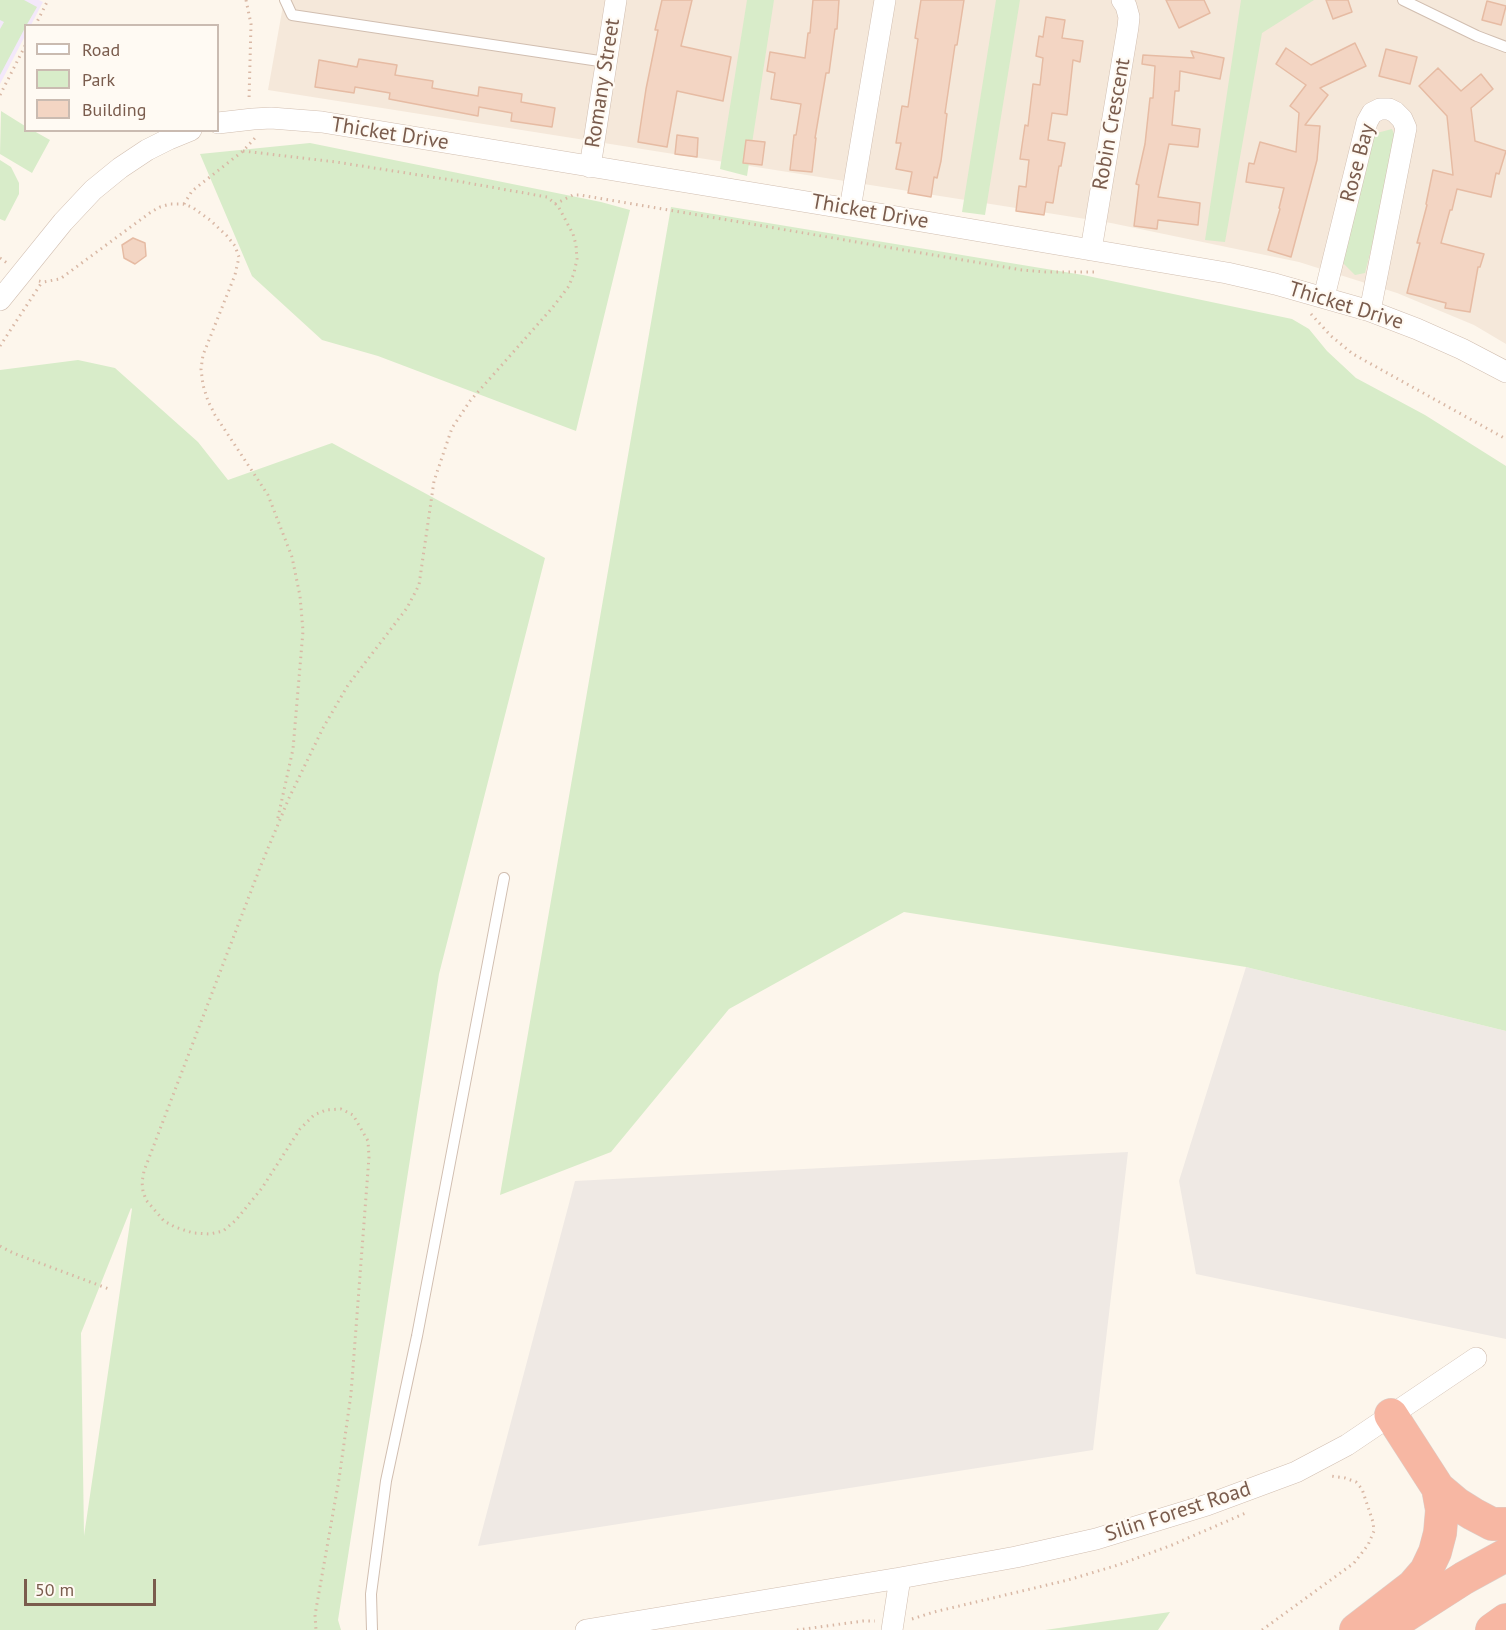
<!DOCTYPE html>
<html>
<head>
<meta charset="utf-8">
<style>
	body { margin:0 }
	#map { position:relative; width:1506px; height:1630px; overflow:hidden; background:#fdf6ec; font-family:"PT Sans",sans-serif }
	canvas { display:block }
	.legend { position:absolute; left:24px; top:24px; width:195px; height:108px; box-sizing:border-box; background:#fffaf3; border:2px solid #cabbb1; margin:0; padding:8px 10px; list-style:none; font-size:18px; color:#7a5c4d }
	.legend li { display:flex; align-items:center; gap:12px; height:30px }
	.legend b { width:30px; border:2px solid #cabbb1 }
	.scale { position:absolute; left:24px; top:1579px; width:132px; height:27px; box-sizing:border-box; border:3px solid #7a5c4d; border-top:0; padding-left:8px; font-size:18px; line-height:21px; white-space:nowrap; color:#7a5c4d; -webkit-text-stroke:4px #fffaf3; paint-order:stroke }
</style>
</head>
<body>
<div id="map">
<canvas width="1506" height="1630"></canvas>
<ul class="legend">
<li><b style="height:8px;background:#fff"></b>Road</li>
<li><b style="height:16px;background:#d8ecc9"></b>Park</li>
<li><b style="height:16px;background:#f3d5c3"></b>Building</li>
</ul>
<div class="scale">50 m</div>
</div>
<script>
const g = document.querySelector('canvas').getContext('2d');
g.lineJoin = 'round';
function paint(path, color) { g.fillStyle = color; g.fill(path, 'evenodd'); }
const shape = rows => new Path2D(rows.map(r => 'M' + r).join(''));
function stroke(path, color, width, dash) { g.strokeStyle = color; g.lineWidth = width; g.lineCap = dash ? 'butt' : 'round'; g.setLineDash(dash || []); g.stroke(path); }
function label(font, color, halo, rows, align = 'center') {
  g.font = font + ' "PT Sans",sans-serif'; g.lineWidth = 4.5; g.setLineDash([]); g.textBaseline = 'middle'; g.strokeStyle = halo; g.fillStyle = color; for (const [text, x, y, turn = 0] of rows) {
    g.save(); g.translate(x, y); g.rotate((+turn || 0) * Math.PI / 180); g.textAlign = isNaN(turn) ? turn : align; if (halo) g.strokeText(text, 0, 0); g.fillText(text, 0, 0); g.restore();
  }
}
paint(shape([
	[284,0,1506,0,1506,344,1474,325,1397,293,1299,262,1217,245,1111,223,268,90]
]), '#f5e8da');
paint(shape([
	[1246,967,1506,1031,1506,1339,1196,1274,1179,1181],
	[1128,1152,1093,1450,478,1546,575,1181]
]), '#efe9e4');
paint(shape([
	[0,0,39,0,43,2,31,25,26,26,25,36,0,84]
]), '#f3e8fa');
paint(shape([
	[0,0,24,0,37,7,26,26,0,75,0,29,4,22,0,20],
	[747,0,774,0,747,176,720,169],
	[996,0,1020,0,985,215,962,212],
	[1241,0,1314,0,1262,33,1225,242,1205,240],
	[1,111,25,126,26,130,34,131,50,140,32,173,0,154],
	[1392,129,1398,143,1365,273,1355,275,1343,263,1373,134],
	[310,143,601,202,630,210,576,431,378,356,322,340,252,276,200,154],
	[0,160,11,167,19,183,19,194,5,221,0,219],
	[671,207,1083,275,1292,319,1309,329,1327,351,1356,378,1425,415,1506,466,1506,1031,1246,967,904,912,729,1009,611,1152,500,1195],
	[78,360,115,368,198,442,228,480,332,443,545,558,439,974,338,1620,341,1630,0,1630,0,370],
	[131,1208,132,1209,84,1536,81,1333],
	[1170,1612,1158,1630,1045,1630]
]), '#d8ecc9');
const building = shape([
	[662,0,692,0,681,46,731,57,723,101,677,91,667,147,638,142,646,89,658,30,655,30,662,0],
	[813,0,839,0,837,29,835,29,829,73,826,73,815,138,816,138,812,172,790,170,794,135,796,135,801,104,771,99,775,73,767,71,770,52,805,58,808,33,810,33,813,0],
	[921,0,964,0,957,45,955,45,945,113,947,114,941,161,937,178,934,177,931,197,908,193,912,172,896,169,901,143,896,143,902,106,908,107,918,39,915,38,921,0],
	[1166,0,1204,0,1210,13,1179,28,1166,0],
	[1326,0,1348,0,1352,12,1333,19,1326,0],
	[1487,1,1506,6,1501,25,1482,20,1487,1],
	[1046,17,1065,20,1062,38,1083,41,1080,62,1073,60,1067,115,1052,113,1048,140,1065,143,1061,166,1059,166,1053,203,1046,202,1044,215,1016,211,1019,186,1026,187,1029,160,1020,159,1025,125,1028,126,1033,84,1040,85,1043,58,1036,56,1039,36,1043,37,1046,17],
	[1355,43,1366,66,1320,88,1328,95,1305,125,1320,126,1317,160,1291,257,1268,250,1280,209,1279,208,1284,188,1246,182,1249,163,1254,164,1260,142,1296,152,1299,113,1290,106,1306,85,1276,64,1286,48,1311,65,1355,43],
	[1386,49,1417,57,1410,84,1379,76,1386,49],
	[1191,51,1224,58,1220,79,1180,71,1179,91,1175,91,1172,125,1200,129,1198,147,1169,144,1158,197,1200,203,1198,225,1158,220,1157,229,1134,226,1139,185,1136,184,1145,144,1150,98,1153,98,1155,66,1142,64,1143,55,1194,58,1191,51],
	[359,59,397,65,395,75,433,81,432,88,478,96,479,87,522,94,521,102,555,108,552,127,511,121,512,113,479,107,478,116,389,99,390,93,355,87,354,93,315,87,319,60,357,67,359,59],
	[1438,68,1461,91,1481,74,1493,89,1471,108,1475,141,1506,151,1499,174,1496,173,1491,197,1457,189,1452,210,1450,210,1441,243,1484,254,1480,267,1478,267,1470,312,1445,308,1446,303,1407,293,1420,243,1417,243,1427,205,1426,204,1433,170,1453,175,1447,116,1419,86,1438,68],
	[677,135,698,138,697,157,675,154,677,135],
	[746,140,765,142,762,165,743,163,746,140],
	[133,238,145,243,146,256,135,264,124,258,122,245,133,238]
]);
paint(building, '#f3d5c3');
stroke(building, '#e6bba3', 1.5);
const lane = shape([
	[285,0,292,15,606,62],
	[1403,0,1477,36,1506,47],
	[372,1630,371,1594,386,1481,417,1336,504,878]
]);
const street = shape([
	[218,123,253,119,271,118,322,122,850,209,1227,273,1275,284,1370,311,1417,329,1462,349,1506,372],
	[590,167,616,0],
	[850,209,885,0],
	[1091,250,1128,27,1129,17,1126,6,1122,0],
	[1324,297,1367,122,1372,113,1380,109,1389,109,1395,112,1402,119,1406,128,1370,311],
	[0,300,63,222,93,190,120,168,147,150,169,139,191,130],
	[586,1630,900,1578,1016,1557,1096,1539,1207,1505,1296,1472,1347,1445,1476,1358],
	[892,1630,900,1578]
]);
const highway = shape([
	[1391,1415,1438,1488,1457,1504,1473,1514,1492,1524,1506,1524],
	[1397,1621,1464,1578,1506,1555],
	[1356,1630,1413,1586,1426,1571,1435,1552,1440,1533,1442,1510,1438,1488],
	[1492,1630,1506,1620]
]);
stroke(lane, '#d1beb0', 12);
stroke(street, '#d1beb0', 22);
stroke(highway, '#dad1cd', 34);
stroke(shape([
	[246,0,251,24,249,100],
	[35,26,48,0],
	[0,95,26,44],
	[243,151,336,162,451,180,547,197,558,206,573,234,576,245,577,259,574,273,569,286,553,307,470,401,452,428,434,481,419,585,407,608,348,685,323,728,289,798,261,865,144,1171,142,1182,143,1191,146,1200,164,1221,175,1227,193,1233,210,1234,223,1231,236,1220,262,1188,300,1129,314,1115,326,1110,341,1109,353,1115,368,1141,369,1157,351,1394,339,1479,315,1615,316,1630],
	[184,204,192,191,243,151,255,138],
	[555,204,573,195,580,195,1022,270,1046,272,1097,272],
	[0,258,7,263],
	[39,281,43,282,60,279,151,212,160,207,170,204,183,204,192,207,210,220,227,236,235,246,239,257,235,275,203,355,201,369,203,385,208,401,215,415,268,495,292,557,300,596,303,631,293,749,277,822],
	[1311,314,1331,336,1353,354,1506,439],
	[0,346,42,282],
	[0,1246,13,1253,109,1289],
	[912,1619,934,1612,1068,1580,1118,1565,1172,1545,1248,1512],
	[797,1630,863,1621,875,1621],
	[1262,1630,1354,1563,1368,1545,1374,1531,1373,1522,1362,1489,1356,1482,1345,1478,1331,1476]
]), '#d9b8a5', 3, [1.5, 4.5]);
stroke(lane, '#fff', 10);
stroke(street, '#fff', 21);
stroke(highway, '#f7b7a3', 33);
label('21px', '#7a5c4d', '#fffaf3', [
	["Romany Street",603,83,-81],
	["Robin Crescent",1112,124,-80],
	["Thicket Drive",390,134,9],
	["Rose Bay",1358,163,-75],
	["Thicket Drive",870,212,10],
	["Thicket Drive",1346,306,17],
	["Silin Forest Road",1178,1512,-18]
]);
</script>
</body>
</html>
